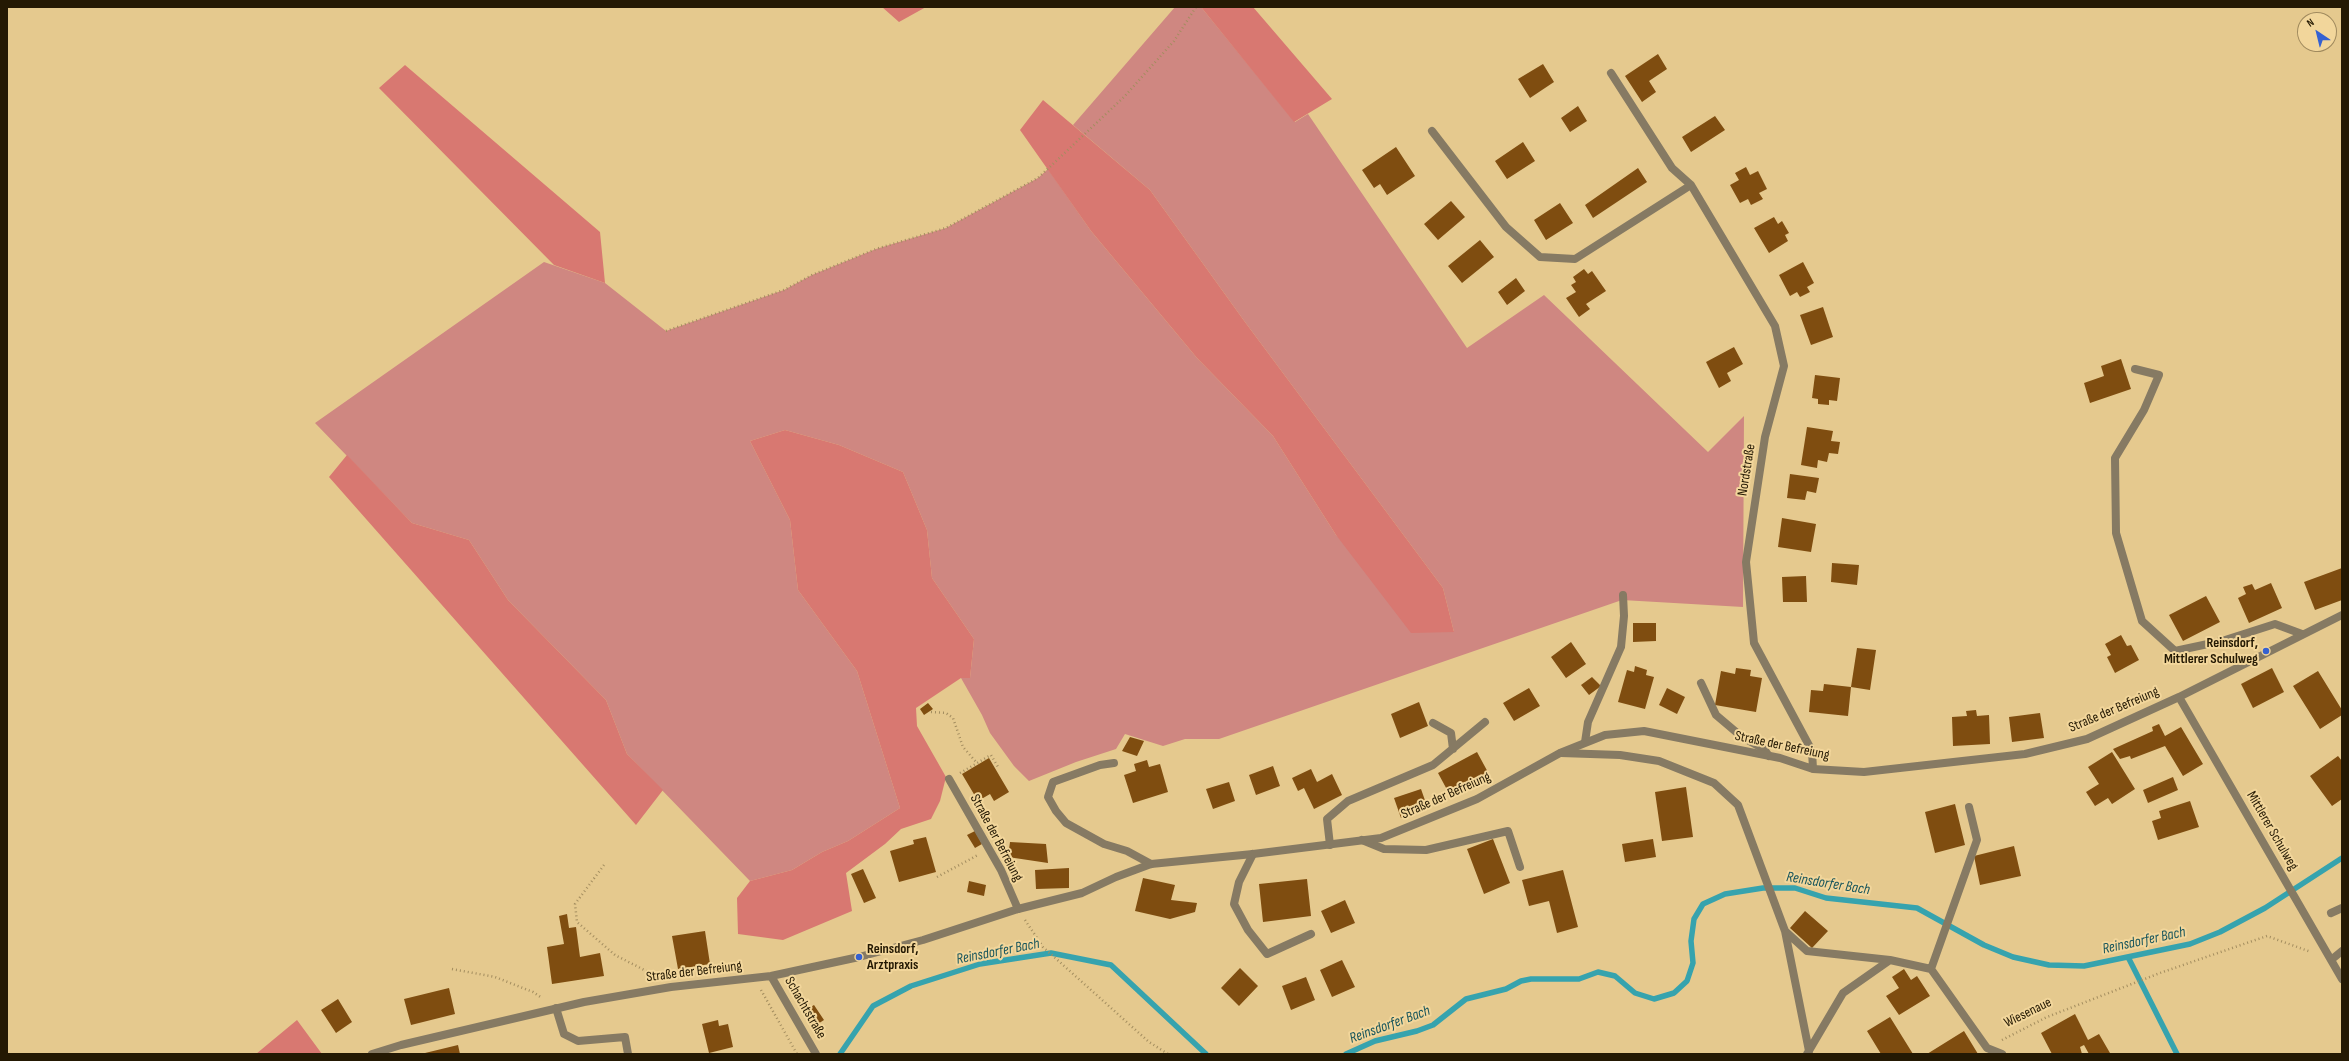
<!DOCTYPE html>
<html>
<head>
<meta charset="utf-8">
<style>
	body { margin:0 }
	#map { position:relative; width:2349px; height:1061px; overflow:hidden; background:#e5c98e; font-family:"Sofia Sans Condensed",sans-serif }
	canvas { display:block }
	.frame { position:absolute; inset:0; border:8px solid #241903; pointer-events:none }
	.north { position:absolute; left:2297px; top:12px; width:40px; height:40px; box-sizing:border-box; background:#f2d69b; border:1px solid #a08a5e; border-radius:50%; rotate:325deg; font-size:11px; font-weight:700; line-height:16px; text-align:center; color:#241903 }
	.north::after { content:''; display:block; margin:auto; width:14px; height:18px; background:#3561d1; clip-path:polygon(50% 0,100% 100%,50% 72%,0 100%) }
</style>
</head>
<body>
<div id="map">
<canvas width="2349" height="1061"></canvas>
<div class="frame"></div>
<div class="north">N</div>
</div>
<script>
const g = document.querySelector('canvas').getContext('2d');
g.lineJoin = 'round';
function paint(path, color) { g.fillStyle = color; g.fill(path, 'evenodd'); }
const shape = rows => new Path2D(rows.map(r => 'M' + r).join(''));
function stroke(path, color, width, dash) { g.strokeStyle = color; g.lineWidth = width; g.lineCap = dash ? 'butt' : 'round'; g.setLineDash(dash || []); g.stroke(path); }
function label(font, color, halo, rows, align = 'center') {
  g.font = font + ' "Sofia Sans Condensed",sans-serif'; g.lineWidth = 4; g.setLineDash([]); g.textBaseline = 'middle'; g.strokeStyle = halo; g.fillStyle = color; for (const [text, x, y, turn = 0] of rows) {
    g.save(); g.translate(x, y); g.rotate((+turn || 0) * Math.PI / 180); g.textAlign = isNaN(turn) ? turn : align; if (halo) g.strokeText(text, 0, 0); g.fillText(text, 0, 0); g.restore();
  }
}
paint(shape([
	[1175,7,1201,7,1295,122,1308,114,1467,348,1544,295,1708,452,1744,416,1743,607,1622,600,1219,739,1185,739,1163,746,1125,734,1116,749,1076,762,1029,781,1014,766,990,733,982,715,961,678,970,678,974,639,932,578,927,530,903,472,839,445,785,430,750,441,790,520,798,590,857,671,900,808,848,841,822,852,792,870,750,881,627,754,606,700,508,600,469,540,412,523,315,423,544,262,605,283,666,331,784,290,812,275,876,249,946,228,1038,178,1048,169,1091,231,1197,358,1273,436,1336,535,1454,632,1443,588,1245,322,1150,190,1073,125]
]), '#cf8781');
paint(shape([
	[882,7,926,7,899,22],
	[1201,7,1253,7,1332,99,1294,122],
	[405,65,600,232,605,283,554,265,379,88],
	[1043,100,1150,190,1245,322,1443,588,1454,632,1411,633,1336,535,1273,436,1197,358,1091,231,1020,130],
	[785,430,839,445,903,472,927,530,932,578,974,639,970,678,961,678,916,708,917,726,946,777,940,801,931,819,901,829,885,844,846,873,852,911,783,940,738,934,737,898,750,881,792,870,822,852,848,841,900,808,857,671,798,590,790,520,750,441],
	[347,455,412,523,469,540,508,600,606,700,627,754,663,790,636,825,329,477],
	[297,1020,322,1054,256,1054]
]), '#d87871');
stroke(shape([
	[2128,957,2177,1054],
	[840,1054,873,1006,911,986,980,964,1051,953,1111,965,1206,1054],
	[1346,1054,1375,1041,1417,1031,1433,1025,1466,999,1506,989,1521,981,1531,979,1579,979,1598,972,1615,976,1635,993,1654,999,1674,993,1687,981,1693,963,1691,941,1694,919,1703,904,1725,894,1763,888,1795,888,1826,898,1917,908,1984,945,2013,957,2049,965,2084,966,2190,944,2220,932,2265,908,2342,858]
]), '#36a3ae', 5.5);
paint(shape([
	[1658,54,1667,69,1649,81,1656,92,1642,102,1625,76],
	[1543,64,1554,82,1530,98,1518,79],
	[1578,106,1587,121,1570,132,1561,118],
	[1715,116,1725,130,1691,152,1682,137],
	[1523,142,1535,161,1507,179,1495,161],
	[1396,147,1415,176,1387,195,1380,184,1374,188,1362,170],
	[1746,167,1750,175,1758,171,1767,189,1759,193,1763,199,1751,205,1748,199,1740,203,1730,185,1739,180,1735,173],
	[1638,168,1647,182,1593,218,1585,205],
	[1451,201,1465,217,1438,240,1424,224],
	[1560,203,1573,223,1546,240,1534,220],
	[1774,217,1778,224,1782,221,1789,233,1785,235,1788,241,1769,253,1754,228],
	[1480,240,1494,257,1462,283,1448,266],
	[1803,262,1814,283,1807,287,1810,292,1800,297,1797,292,1790,296,1779,275],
	[1584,269,1588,274,1592,271,1606,291,1586,304,1590,309,1579,317,1566,298,1576,292,1571,285,1576,282,1573,277],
	[1516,278,1525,291,1507,305,1498,292],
	[1823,307,1833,337,1811,345,1800,315],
	[1734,347,1743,364,1727,373,1731,381,1719,388,1706,362],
	[2121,359,2131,389,2090,403,2084,383,2104,376,2101,366],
	[1815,375,1840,378,1837,401,1829,400,1829,405,1818,404,1818,399,1812,398],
	[1807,427,1833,431,1831,441,1840,442,1838,454,1829,453,1827,462,1818,460,1817,468,1801,465],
	[1790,474,1819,478,1816,493,1807,491,1805,500,1787,498],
	[1782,518,1816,524,1811,552,1778,547],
	[1832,563,1859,565,1857,585,1831,582],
	[2342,568,2342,600,2315,610,2304,582],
	[1806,576,1807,602,1783,602,1782,577],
	[2271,583,2282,608,2249,623,2238,598,2246,594,2243,587,2252,584,2255,590],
	[2206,596,2220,622,2183,641,2169,615],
	[1633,623,1656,623,1656,641,1633,642],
	[2121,635,2127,646,2131,645,2139,660,2115,673,2107,657,2111,655,2105,644],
	[1571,642,1586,664,1566,678,1551,657],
	[1857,648,1876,650,1870,690,1851,687],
	[1635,666,1647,670,1646,675,1654,677,1645,709,1618,702,1627,670,1634,672],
	[1736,668,1751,670,1750,676,1762,678,1756,712,1715,705,1721,671,1735,674],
	[2272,668,2284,692,2253,708,2241,684],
	[2318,671,2342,710,2342,715,2320,729,2293,686],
	[1592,677,1601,686,1589,695,1581,685],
	[1824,684,1851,687,1848,716,1809,712,1811,690,1823,691],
	[1529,688,1540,706,1514,721,1503,703],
	[1667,688,1685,697,1677,714,1659,705],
	[1419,702,1428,726,1400,738,1391,714],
	[928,703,933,709,924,715,920,709],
	[1976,710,1977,716,1989,715,1990,744,1953,746,1952,717,1967,716,1966,711],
	[2040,713,2044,738,2012,742,2009,717],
	[2159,724,2165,736,2181,727,2203,764,2183,776,2165,746,2131,759,2130,756,2120,759,2113,749,2153,731,2152,727],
	[1130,737,1144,741,1137,756,1122,751],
	[1477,752,1490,776,1451,797,1438,773],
	[2112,752,2135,789,2112,804,2108,798,2095,806,2086,792,2099,784,2088,767],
	[2338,756,2342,761,2342,799,2332,806,2310,776],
	[989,758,1009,792,994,801,990,794,978,801,962,774],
	[1147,760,1149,767,1160,764,1168,792,1133,803,1124,775,1136,771,1134,764],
	[1273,766,1280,786,1256,795,1249,775],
	[1311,769,1317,782,1332,774,1342,795,1314,809,1304,788,1298,791,1292,778],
	[2173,777,2178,790,2148,803,2143,790],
	[1229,782,1235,801,1213,809,1206,789],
	[1686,787,1693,837,1662,841,1655,792],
	[1421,789,1428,809,1401,818,1394,798],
	[2190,801,2199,827,2158,840,2152,821,2161,818,2159,811],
	[1955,804,1965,845,1935,853,1925,812],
	[975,831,982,844,975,848,967,835],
	[926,837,936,872,899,882,890,851,914,844,913,840],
	[1493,839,1510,883,1484,894,1467,849],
	[1653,839,1656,857,1625,862,1622,844],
	[1010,842,1046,844,1048,863,1008,857],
	[2014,846,2021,876,1980,885,1974,856],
	[1069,868,1069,888,1036,889,1035,870],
	[863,869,876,898,864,903,851,874],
	[1563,870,1578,927,1557,933,1549,901,1529,906,1522,880],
	[1143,878,1175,885,1171,900,1197,903,1195,912,1170,919,1135,911],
	[1307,879,1311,916,1263,922,1259,884],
	[969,881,986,885,984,896,967,892],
	[1345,900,1355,923,1331,933,1321,911],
	[1805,911,1828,931,1812,948,1790,928],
	[567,914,569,928,576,927,580,957,600,953,604,976,552,984,547,947,564,944,559,916],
	[705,931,710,964,678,969,672,936],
	[1342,960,1355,987,1332,997,1320,970],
	[1240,968,1258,986,1239,1006,1221,988],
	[1904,969,1911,980,1917,976,1930,996,1899,1015,1886,996,1899,988,1892,977],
	[1306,977,1315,1000,1291,1010,1282,986],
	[449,988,455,1014,411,1025,404,999],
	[338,999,352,1022,336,1033,321,1010],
	[814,1005,824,1020,813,1027,804,1011],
	[2075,1014,2088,1040,2099,1034,2110,1053,2089,1054,2084,1045,2080,1047,2082,1054,2052,1054,2041,1033],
	[1890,1017,1913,1054,1881,1054,1867,1031],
	[718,1020,719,1026,728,1024,733,1047,709,1053,702,1024],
	[1964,1031,1978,1054,1927,1054],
	[458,1045,460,1054,425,1054,425,1053]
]), '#7f4d10');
stroke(shape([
	[666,331,784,290,812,275,876,249,946,228,1038,178,1124,97,1174,41,1196,7],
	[931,712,946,713,953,718,963,747,977,763],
	[960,773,991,755,998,767],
	[604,865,575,904,577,922,615,955,656,976],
	[937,877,978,855],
	[1025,920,1043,947,1149,1042,1168,1054],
	[452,969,495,977,533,992,542,998],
	[761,990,797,1054],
	[2002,1040,2047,1017,2160,973,2267,936,2311,952]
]), '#a38d5f', 2.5, [1, 3]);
stroke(shape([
	[2135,369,2159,375,2144,410,2115,458,2116,533,2142,621,2175,651,2222,641,2275,624,2302,634],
	[1701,683,1716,715,1742,737,1764,749,1769,756],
	[1433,723,1451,733,1453,749],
	[1585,742,1588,722,1621,647,1624,616,1623,595],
	[1561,753,1620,755,1659,761,1714,783,1738,805,1785,931,1807,951,1890,960],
	[1114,763,1100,765,1053,782,1048,797,1056,811,1066,823,1104,844,1127,851,1151,864],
	[949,779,1001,870,1018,909],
	[1362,840,1384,849,1426,850,1508,831,1520,867],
	[1330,845,1327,819,1348,801,1433,765,1485,722],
	[1253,854,1239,882,1234,904,1248,930,1267,954,1311,934],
	[2331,913,2342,908],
	[1785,931,1809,1051],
	[1931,969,1977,840,1969,807],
	[556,1008,564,1034,578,1041,625,1037,628,1054],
	[1807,1054,1843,993,1890,960,1931,969,1987,1048,2002,1054]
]), '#867a63', 8);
stroke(shape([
	[1432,131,1506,227,1540,257,1575,259,1691,185,1672,168,1611,73],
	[1691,185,1775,326,1784,366,1765,437,1746,562,1754,643,1812,751,1813,769],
	[2179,697,2342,979],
	[2331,960,2342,951],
	[771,976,816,1054],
	[372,1054,401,1045,584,1002,671,987,771,976,859,957,923,940,1018,909,1082,893,1116,877,1151,864,1253,854,1381,838,1477,799,1560,753,1605,735,1644,731,1780,758,1813,769,1864,772,2025,754,2087,739,2179,697,2342,615]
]), '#867a63', 8);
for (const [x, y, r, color] of [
	[2266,651,4,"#3561d1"],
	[859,957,4,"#3561d1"]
]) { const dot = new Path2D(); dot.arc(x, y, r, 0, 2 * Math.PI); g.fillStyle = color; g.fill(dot); stroke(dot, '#f2d69b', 1.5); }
label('14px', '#241903', '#f2d69b', [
	["Nordstraße",1747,470,-81],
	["Straße der Befreiung",2114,710,-23],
	["Straße der Befreiung",1782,746,12],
	["Straße der Befreiung",1446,796,-24],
	["Mittlerer Schulweg",2272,831,60],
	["Straße der Befreiung",996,838,62],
	["Straße der Befreiung",694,972,-7],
	["Schachtstraße",805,1008,60],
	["Wiesenaue",2028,1013,-26]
]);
label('bold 14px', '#241903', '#f2d69b', [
	["Reinsdorf,",2258,643],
	["Mittlerer Schulweg",2258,659],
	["Reinsdorf,",867,949,"left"],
	["Arztpraxis",867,965,"left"]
], 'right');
label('italic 15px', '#19565c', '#f2d69b', [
	["Reinsdorfer Bach",1828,884,9],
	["Reinsdorfer Bach",2144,941,-12],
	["Reinsdorfer Bach",998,952,-11],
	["Reinsdorfer Bach",1390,1025,-20]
]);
</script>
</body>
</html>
